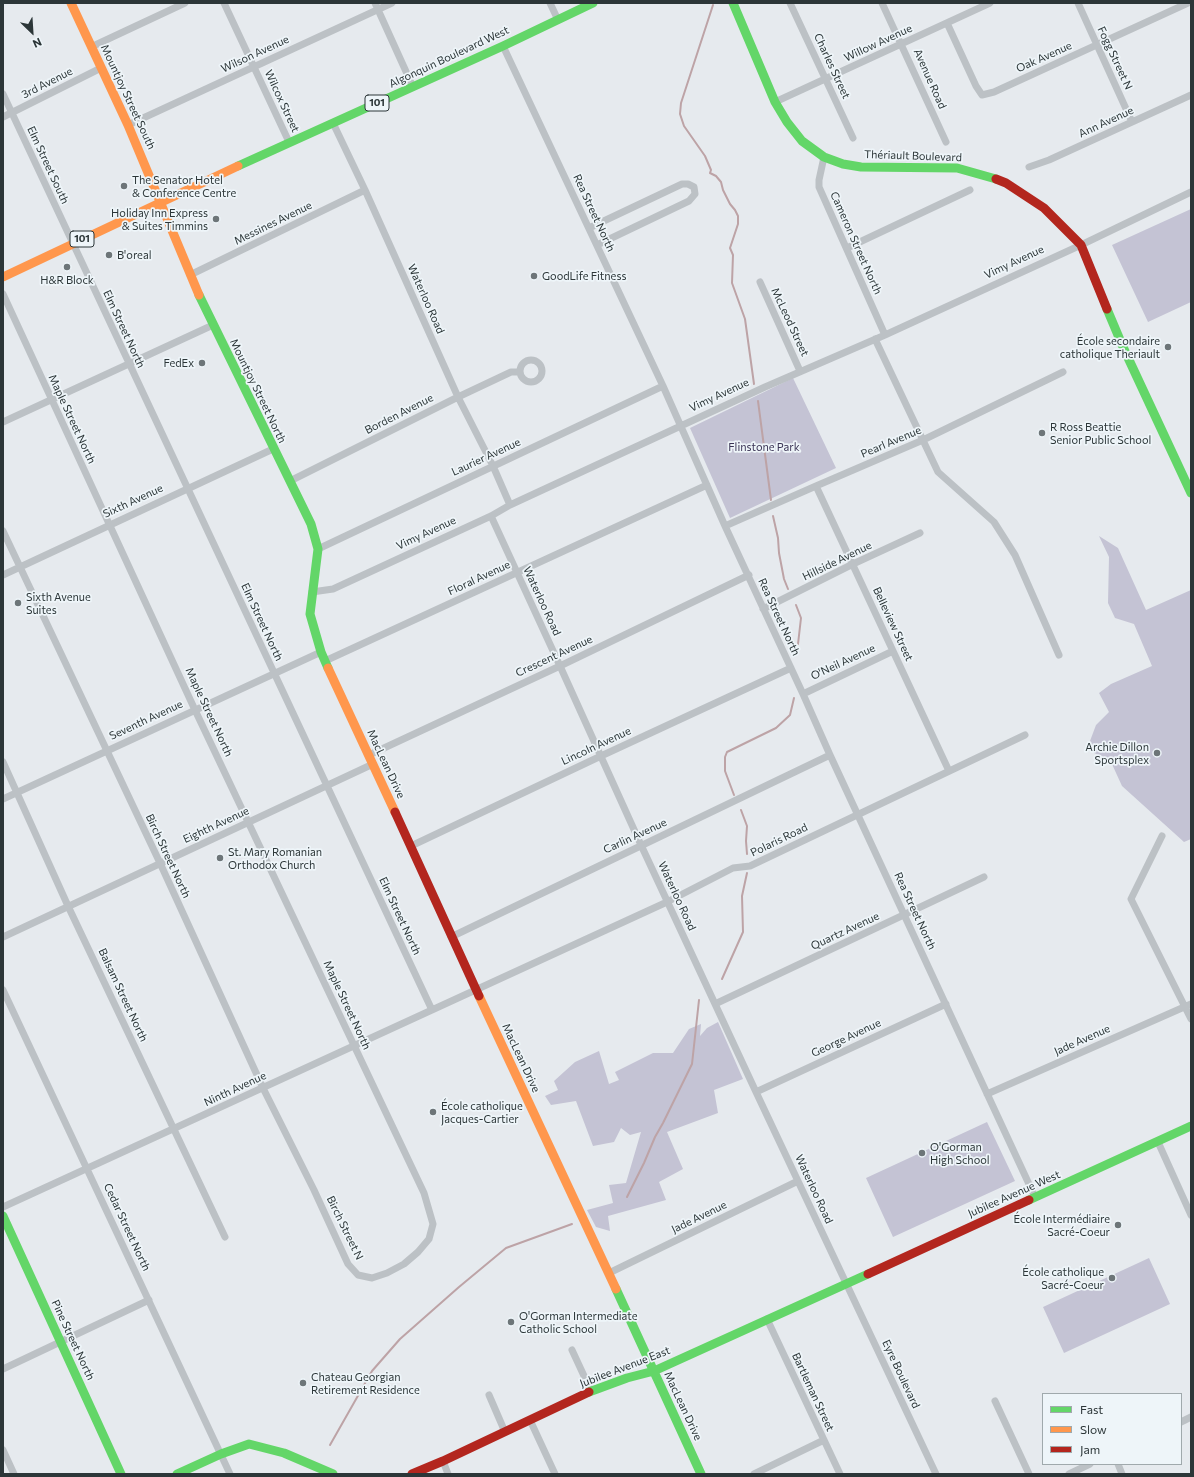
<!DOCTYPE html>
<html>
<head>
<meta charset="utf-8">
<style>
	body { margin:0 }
	#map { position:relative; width:1194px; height:1477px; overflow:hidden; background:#e6eaee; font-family:Commissioner,sans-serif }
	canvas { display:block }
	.frame { position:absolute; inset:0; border:4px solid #2c3638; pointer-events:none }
	.legend { position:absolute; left:1042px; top:1393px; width:140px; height:72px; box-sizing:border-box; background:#eef5f9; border:1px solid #a0a9ac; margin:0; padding:5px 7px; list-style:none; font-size:12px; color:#2c3638 }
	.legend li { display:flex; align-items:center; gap:8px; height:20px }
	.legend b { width:20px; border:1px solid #a0a9ac }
	.north { position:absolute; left:12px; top:12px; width:40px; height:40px; -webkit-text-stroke:3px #eef5f9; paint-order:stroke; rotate:155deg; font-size:11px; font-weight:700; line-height:16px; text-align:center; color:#2c3638 }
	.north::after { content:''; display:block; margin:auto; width:14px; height:18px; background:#2c3638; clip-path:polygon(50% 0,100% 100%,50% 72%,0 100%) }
</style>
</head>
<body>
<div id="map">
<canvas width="1194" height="1477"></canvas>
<div class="frame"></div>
<ul class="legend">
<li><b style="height:5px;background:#63d668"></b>Fast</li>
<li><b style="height:5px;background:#ff974d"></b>Slow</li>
<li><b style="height:5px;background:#b3261e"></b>Jam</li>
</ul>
<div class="north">N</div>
</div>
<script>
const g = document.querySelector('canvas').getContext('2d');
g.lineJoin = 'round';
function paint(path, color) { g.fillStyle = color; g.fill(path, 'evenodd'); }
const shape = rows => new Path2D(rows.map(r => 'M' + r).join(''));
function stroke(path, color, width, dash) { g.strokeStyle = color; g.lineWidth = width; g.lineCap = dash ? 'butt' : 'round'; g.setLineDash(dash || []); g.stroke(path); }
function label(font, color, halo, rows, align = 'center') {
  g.font = font + ' Commissioner,sans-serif'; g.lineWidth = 3.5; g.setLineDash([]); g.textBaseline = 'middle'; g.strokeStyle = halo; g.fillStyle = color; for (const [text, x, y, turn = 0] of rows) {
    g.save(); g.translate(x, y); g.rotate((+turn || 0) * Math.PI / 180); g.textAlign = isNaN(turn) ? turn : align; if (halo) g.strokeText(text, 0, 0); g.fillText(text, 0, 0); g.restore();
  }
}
paint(shape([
	[1191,209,1191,302,1148,322,1112,245],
	[793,378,836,468,730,518,690,428],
	[1099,536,1118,548,1146,610,1191,590,1191,839,1184,842,1122,786,1111,762,1087,749,1096,725,1109,712,1099,693,1111,684,1152,666,1134,624,1115,618,1108,603,1109,557],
	[718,1022,743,1079,714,1090,718,1113,667,1132,683,1169,659,1182,666,1200,608,1216,610,1231,596,1227,587,1210,613,1203,609,1185,626,1183,641,1132,630,1135,621,1128,614,1142,593,1146,576,1101,551,1105,545,1096,558,1090,554,1081,575,1062,599,1051,609,1084,619,1080,615,1072,653,1053,673,1053,689,1029,701,1024,700,1036,707,1028],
	[987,1122,1015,1181,893,1237,866,1178],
	[1149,1258,1170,1304,1064,1353,1043,1307]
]), '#c4c3d4');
stroke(shape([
	[713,5,681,103,680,114,684,126,705,156,711,170,710,173,716,176,721,182,723,190,730,204,735,210,738,216,738,224,730,248,733,255,732,283,745,319,754,384],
	[758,401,771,500],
	[773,516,778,538,779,553,784,579,788,589],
	[796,605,801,618,798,644],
	[734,795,725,771,725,757,727,752,776,728,790,715,794,698],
	[741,810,747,826,746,841,747,854],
	[722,979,743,932,742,896,747,873],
	[627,1197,644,1163,655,1137,663,1123,692,1064,699,1000],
	[330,1445,372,1371,400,1339,459,1287,506,1248,572,1224]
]), '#bda3a6', 2);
stroke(shape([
	[224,3,289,142],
	[375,3,413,87],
	[550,3,558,20],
	[790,3,853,138],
	[882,3,946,142],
	[1078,3,1132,122],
	[947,23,976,86,982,95,994,92,1188,3],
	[503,46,663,386,725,526,803,694,830,755,1035,1197],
	[91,47,185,3],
	[3,94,432,1010],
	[775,102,990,3],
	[3,117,101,68],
	[333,123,365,190,458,397,493,466,510,505],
	[128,125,392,3],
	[824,157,819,180,819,187,885,335],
	[1029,167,1049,160,1191,95],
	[589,228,682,184,688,184,694,187,695,194,689,201,597,245],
	[847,248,970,190],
	[190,275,365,190],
	[760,282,800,371],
	[3,294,195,710,424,1193,433,1224,429,1239,418,1252,404,1264,387,1273,372,1278,358,1275,348,1264,314,1190,263,1088,160,863,3,531],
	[875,339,938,472,994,522,1015,555,1059,655],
	'520 371a11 11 0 1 1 22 0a11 11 0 1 1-22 0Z',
	[3,422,213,325],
	[290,481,458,397,511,372,520,372],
	[816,486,949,771],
	[491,516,560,666,641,845,756,1092,936,1474],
	[725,526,816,486,923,440,1063,372],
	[318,549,663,386],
	[3,575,273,449],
	[312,592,333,589,491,516,510,505,765,387,885,335,1081,245,1191,192],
	[763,609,853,564,920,533],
	[325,661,707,485],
	[803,694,893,651],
	[369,755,560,666,749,575],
	[3,762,68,906,225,1237],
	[3,799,321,652],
	[1162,836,1131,899,1191,1019],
	[411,846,601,756,791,668],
	[3,937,373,764],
	[451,937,830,755],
	[3,990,230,1474],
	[715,1004,984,877],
	[756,1092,946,1004],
	[987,1094,1191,1004],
	[1158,1142,1191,1215],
	[3,1207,667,902,733,868,750,866,1025,735],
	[609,1273,798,1181],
	[767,1319,840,1474],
	[572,1350,591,1391],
	[3,1369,149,1300],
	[489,1395,505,1432],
	[995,1401,1029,1474],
	[530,1420,555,1474],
	[1181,1422,1191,1417],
	[3,1450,14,1474],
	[443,1461,448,1474],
	[1118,1464,1122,1474],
	[754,1474,824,1440],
	[1069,1474,1090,1464]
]), '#bcc1c5', 7);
stroke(shape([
	[733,3,775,102,787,122,802,141,824,157,843,164,861,167,957,168,996,179],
	[238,166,503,46,593,3],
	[199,295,311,524,318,549,310,614,321,652,328,668],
	[1107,309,1123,347,1191,493],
	[1029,1200,1191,1126],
	[3,1216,121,1474],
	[616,1289,701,1474],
	[589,1392,627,1378,654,1371,868,1274],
	[177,1474,221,1454,249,1444,284,1453,333,1474]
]), '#63d668', 9);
stroke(shape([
	[71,3,128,125,199,295],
	[3,277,238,166],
	[328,668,395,812],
	[479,996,616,1289]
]), '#ff974d', 9);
stroke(shape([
	[996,179,1006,183,1044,208,1081,245,1107,309],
	[395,812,479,996],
	[868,1274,1029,1200],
	[412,1474,443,1461,589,1392]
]), '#b3261e', 9);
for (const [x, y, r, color] of [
	[124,186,4,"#6d7578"],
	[216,219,4,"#6d7578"],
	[109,255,4,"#6d7578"],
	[67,267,4,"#6d7578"],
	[534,276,4,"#6d7578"],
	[1168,347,4,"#6d7578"],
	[202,363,4,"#6d7578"],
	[1042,433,4,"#6d7578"],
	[18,603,4,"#6d7578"],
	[1157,753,4,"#6d7578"],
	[220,858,4,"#6d7578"],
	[433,1112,4,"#6d7578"],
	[922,1153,4,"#6d7578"],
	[1118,1225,4,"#6d7578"],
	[1112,1278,4,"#6d7578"],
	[511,1322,4,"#6d7578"],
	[303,1383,4,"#6d7578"]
]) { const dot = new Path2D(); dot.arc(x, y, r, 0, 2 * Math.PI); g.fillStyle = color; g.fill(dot); stroke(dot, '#eef5f9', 1.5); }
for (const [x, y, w] of [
	[377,103,24],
	[82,239,24]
]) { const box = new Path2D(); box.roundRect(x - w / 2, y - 8, w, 16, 3); g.fillStyle = '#eef5f9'; g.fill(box); stroke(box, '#2c3638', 1); }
label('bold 10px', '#2c3638', null, [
	["101",377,103],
	["101",82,239]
]);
label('11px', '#2c3638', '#eef5f9', [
	["Willow Avenue",878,43,-25],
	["Wilson Avenue",255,54,-25],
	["Algonquin Boulevard West",449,57,-25],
	["Oak Avenue",1044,57,-24],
	["Fogg Street N",1115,58,65],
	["Charles Street",832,66,65],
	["Avenue Road",930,79,66],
	["3rd Avenue",47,83,-27],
	["Mountjoy Street South",128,97,65],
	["Wilcox Street",282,101,65],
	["Ann Avenue",1106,122,-25],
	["Thériault Boulevard",913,156,2],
	["Elm Street South",48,165,65],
	["Rea Street North",594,213,65],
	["Messines Avenue",273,223,-26],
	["Cameron Street North",856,243,66],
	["Vimy Avenue",1014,262,-25],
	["Waterloo Road",426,299,66],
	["McLeod Street",790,322,65],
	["Elm Street North",124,329,65],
	["Mountjoy Street North",258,391,64],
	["Vimy Avenue",719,395,-25],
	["Borden Avenue",399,414,-27],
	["Maple Street North",72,419,65],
	["Pearl Avenue",891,442,-23],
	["Laurier Avenue",486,457,-25],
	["Sixth Avenue",133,501,-25],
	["Vimy Avenue",426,533,-25],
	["Hillside Avenue",837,561,-26],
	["Floral Avenue",479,578,-25],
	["Waterloo Road",542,601,65],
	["Rea Street North",779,617,65],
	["Elm Street North",262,622,65],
	["Belleview Street",893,624,65],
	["Crescent Avenue",554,656,-25],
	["O'Neil Avenue",843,662,-25],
	["Maple Street North",209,712,65],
	["Seventh Avenue",146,720,-25],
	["Lincoln Avenue",596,746,-25],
	["MacLean Drive",386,764,65],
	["Eighth Avenue",216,825,-25],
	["Carlin Avenue",635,836,-25],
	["Polaris Road",779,840,-26],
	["Birch Street North",168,856,65],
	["Waterloo Road",677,896,65],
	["Rea Street North",915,911,65],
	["Elm Street North",400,916,65],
	["Quartz Avenue",845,931,-25],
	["Balsam Street North",123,995,65],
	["Maple Street North",347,1005,65],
	["George Avenue",846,1038,-25],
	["Jade Avenue",1082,1040,-24],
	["MacLean Drive",521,1058,65],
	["Ninth Avenue",235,1089,-25],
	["Waterloo Road",814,1189,65],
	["Jubilee Avenue West",1014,1194,-24],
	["Jade Avenue",699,1217,-26],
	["Cedar Street North",127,1227,65],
	["Birch Street N",345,1228,64],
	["Pine Street North",73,1340,65],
	["Jubilee Avenue East",625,1367,-21],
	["Eyre Boulevard",901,1374,65],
	["Bartleman Street",813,1392,65],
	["MacLean Drive",683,1406,65]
]);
label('11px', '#2c3638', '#eef5f9', [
	["The Senator Hotel",132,180],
	["& Conference Centre",132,193],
	["Holiday Inn Express",208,213,"right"],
	["& Suites Timmins",208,226,"right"],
	["B'oreal",117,255],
	["GoodLife Fitness",542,276],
	["H&R Block",67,280,"center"],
	["École secondaire",1160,341,"right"],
	["catholique Theriault",1160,354,"right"],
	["FedEx",194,363,"right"],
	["R Ross Beattie",1050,427],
	["Senior Public School",1050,440],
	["Sixth Avenue",26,597],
	["Suites",26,610],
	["Archie Dillon",1149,747,"right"],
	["Sportsplex",1149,760,"right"],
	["St. Mary Romanian",228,852],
	["Orthodox Church",228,865],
	["École catholique",441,1106],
	["Jacques-Cartier",441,1119],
	["O'Gorman",930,1147],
	["High School",930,1160],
	["École Intermédiaire",1110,1219,"right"],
	["Sacré-Coeur",1110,1232,"right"],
	["École catholique",1104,1272,"right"],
	["Sacré-Coeur",1104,1285,"right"],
	["O'Gorman Intermediate",519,1316],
	["Catholic School",519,1329],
	["Chateau Georgian",311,1377],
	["Retirement Residence",311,1390]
], 'left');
label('11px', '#3a3354', '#eef5f9', [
	["Flinstone Park",764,447]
]);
</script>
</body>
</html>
